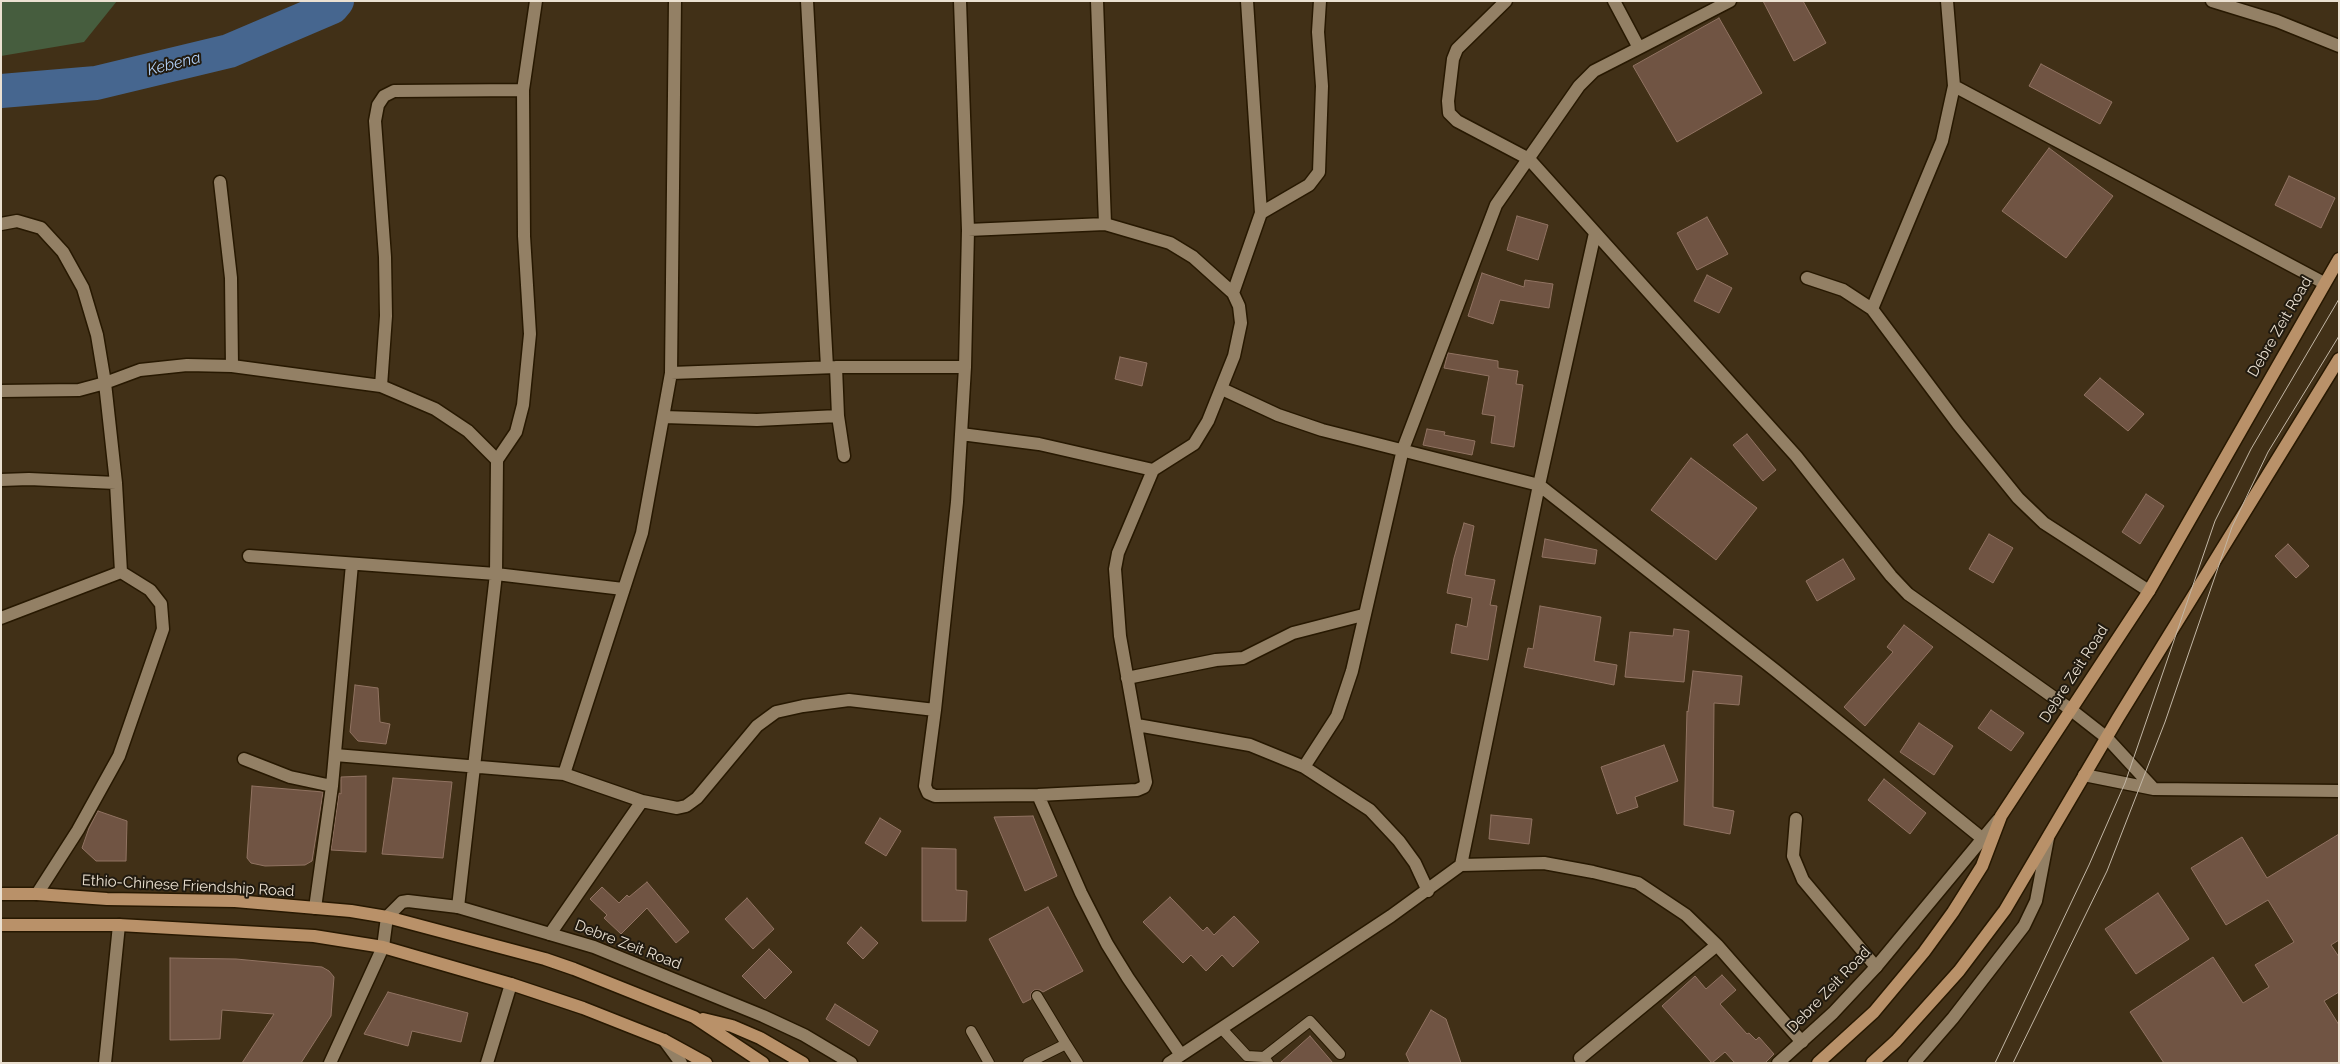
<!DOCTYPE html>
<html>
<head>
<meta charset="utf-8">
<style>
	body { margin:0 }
	#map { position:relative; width:2340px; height:1064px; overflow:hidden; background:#413017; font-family:Raleway,sans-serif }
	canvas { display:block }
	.frame { position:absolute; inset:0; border:2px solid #ebe1d2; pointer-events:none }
</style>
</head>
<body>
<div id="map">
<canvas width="2340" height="1064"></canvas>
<div class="frame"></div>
</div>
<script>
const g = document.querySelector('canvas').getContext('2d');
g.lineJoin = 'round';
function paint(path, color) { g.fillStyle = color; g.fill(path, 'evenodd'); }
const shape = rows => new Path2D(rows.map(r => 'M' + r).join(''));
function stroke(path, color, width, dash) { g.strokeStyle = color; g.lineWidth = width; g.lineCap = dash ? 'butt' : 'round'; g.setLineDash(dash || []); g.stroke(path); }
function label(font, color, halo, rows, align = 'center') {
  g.font = font + ' Raleway,sans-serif'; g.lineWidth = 4; g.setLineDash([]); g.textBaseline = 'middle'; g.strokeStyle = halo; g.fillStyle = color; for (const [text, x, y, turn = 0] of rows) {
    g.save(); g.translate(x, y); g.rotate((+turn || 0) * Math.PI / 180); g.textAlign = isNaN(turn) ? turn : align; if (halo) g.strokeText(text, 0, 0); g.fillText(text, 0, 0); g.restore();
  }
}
paint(shape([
	[1,1,117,1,84,42,1,56]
]), '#465d3e');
stroke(shape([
	[1,91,96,83,229,51,332,7,337,1]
]), '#46668f', 34);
const building = shape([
	[1763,1,1803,1,1826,43,1794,61,1763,1],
	[1719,18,1762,93,1677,142,1633,66,1719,18],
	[2041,64,2112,102,2100,124,2029,86,2041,64],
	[2049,148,2113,196,2066,258,2002,211,2049,148],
	[2289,176,2335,198,2321,228,2275,205,2289,176],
	[1517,216,1548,225,1538,260,1507,250,1517,216],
	[1707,217,1728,254,1697,270,1677,233,1707,217],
	[1482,273,1524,287,1525,280,1553,284,1549,308,1500,300,1493,324,1468,316,1482,273],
	[1707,275,1732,288,1719,313,1694,301,1707,275],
	[1448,353,1498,361,1498,368,1518,371,1516,384,1523,385,1514,447,1491,443,1495,416,1482,414,1489,376,1444,368,1448,353],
	[1120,357,1147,363,1142,386,1115,379,1120,357],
	[2100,378,2144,414,2128,431,2084,395,2100,378],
	[1427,429,1445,432,1444,435,1475,441,1472,455,1423,445,1427,429],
	[1747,434,1776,470,1763,481,1733,445,1747,434],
	[1691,458,1757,508,1716,560,1651,510,1691,458],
	[2146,494,2164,506,2140,544,2122,532,2146,494],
	[1464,523,1474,526,1465,575,1495,580,1490,605,1497,606,1488,660,1451,653,1456,624,1467,627,1472,598,1447,593,1454,558,1464,523],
	[1989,534,2013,548,1993,583,1969,569,1989,534],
	[1545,539,1597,550,1595,564,1542,557,1545,539],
	[2288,544,2309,566,2296,578,2275,556,2288,544],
	[1843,559,1855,579,1817,601,1806,581,1843,559],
	[1540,606,1601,617,1594,661,1617,665,1614,685,1524,667,1528,648,1533,649,1540,606],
	[1904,625,1933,647,1865,726,1844,707,1893,652,1887,647,1904,625],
	[1674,629,1689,631,1684,682,1625,677,1630,632,1673,636,1674,629],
	[1693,671,1742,676,1739,705,1714,703,1713,807,1734,811,1730,834,1684,825,1687,711,1688,712,1693,671],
	[355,685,378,688,380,722,390,724,386,744,358,741,350,732,355,685],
	[1991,710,2024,733,2011,751,1978,728,1991,710],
	[1919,723,1953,746,1934,775,1900,752,1919,723],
	[1664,745,1678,781,1635,797,1638,807,1617,814,1601,767,1664,745],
	[366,776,366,852,331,850,339,793,341,794,341,777,366,776],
	[393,778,452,782,443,858,382,854,393,778],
	[1884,779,1926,813,1910,834,1868,800,1884,779],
	[252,786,323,792,312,861,305,865,265,866,251,863,247,858,252,786],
	[98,811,127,821,126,861,96,861,82,848,89,828,98,811],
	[1491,815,1532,819,1529,844,1489,839,1491,815],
	[1033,816,1057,876,1025,891,994,817,1033,816],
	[880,818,901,831,886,856,865,843,880,818],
	[2339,834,2339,940,2331,945,2339,957,2339,992,2324,1001,2339,1025,2339,1063,2164,1063,2130,1012,2213,957,2243,1003,2269,987,2255,965,2294,942,2268,900,2226,925,2191,868,2242,837,2267,878,2339,834],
	[922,848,956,849,956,890,967,891,966,921,922,921,922,848],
	[647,882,689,932,676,943,647,908,621,934,604,918,607,915,590,899,602,887,619,903,627,895,629,897,647,882],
	[2158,893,2189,939,2136,974,2105,929,2158,893],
	[1170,897,1203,931,1207,927,1214,935,1234,916,1259,942,1233,967,1222,955,1206,971,1191,955,1183,963,1143,922,1170,897],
	[747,898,774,929,753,949,725,919,747,898],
	[1048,907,1083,971,1043,992,1040,990,1034,990,1031,993,1031,999,1023,1003,989,939,1048,907],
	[861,927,878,943,863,959,847,943,861,927],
	[769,949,792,972,765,999,742,976,769,949],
	[170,958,236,959,322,967,329,971,334,977,331,1016,301,1063,242,1063,274,1014,222,1010,220,1039,170,1040,170,958],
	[1722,975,1736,990,1720,1004,1747,1034,1749,1033,1756,1040,1759,1037,1774,1054,1765,1063,1735,1063,1725,1052,1712,1063,1662,1006,1695,976,1706,989,1722,975],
	[388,992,468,1013,461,1042,412,1031,408,1046,364,1034,388,992],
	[835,1004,878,1031,869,1046,826,1019,835,1004],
	[1431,1010,1446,1019,1461,1063,1410,1063,1406,1054,1431,1010],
	[1310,1036,1333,1063,1280,1063,1310,1036]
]);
paint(building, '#705443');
stroke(building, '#917362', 1);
const lane = shape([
	[1037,996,1066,1044],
	[1222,1029,1247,1056,1264,1057],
	[971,1031,989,1063],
	[1028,1063,1066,1044,1078,1063],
	[1268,1063,1264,1057,1310,1021,1340,1054]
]);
const street = shape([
	[807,1,827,367],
	[960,1,968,230,965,367,957,502,935,710,925,786,928,793,935,796,1038,795,1137,790,1144,787,1146,782,1120,636,1115,569,1118,553,1153,470,1194,444,1208,421,1234,356,1241,323,1239,306,1233,293,1193,257,1170,243,1105,224,968,230],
	[1097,1,1105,224],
	[1506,1,1457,49,1453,59,1448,101,1449,113,1457,121,1529,159,1796,456,1891,576,1908,594,2070,709,2107,738,2154,789],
	[1947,1,1954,86,2324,283],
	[2212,1,2277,21,2339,46],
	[1639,48,1730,1],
	[220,182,231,278,232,366],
	[1261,213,1309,185,1319,172,1322,86,1318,32,1320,1],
	[1,224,17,221,41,228,63,252,83,288,97,335,105,383,116,483,121,572],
	[1807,278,1843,290,1872,309,1958,424,2018,498,2044,523,2149,591],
	[1233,293,1261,213,1247,1],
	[1872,309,1942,141,1954,86],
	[671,373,836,367,965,367],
	[381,386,386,316,385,257,375,121,378,105,384,96,394,91,523,90],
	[1222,389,1278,415,1322,430,1539,485,1776,671,1983,839],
	[1,391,79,390,105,383,140,370,187,365,232,366,381,386,435,409,468,431,497,460],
	[838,416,844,456],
	[664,417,757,420,838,416,836,367],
	[961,434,1039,444,1153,470],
	[1,480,29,479,116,483],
	[249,556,496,574,623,589],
	[1,618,121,572],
	[1127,678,1216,660,1243,658,1293,633,1363,615],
	[1137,725,1250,745,1304,767,1370,810,1399,841,1415,863,1428,891],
	[335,755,564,774,642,801,677,808,686,806,697,798,757,726,776,712,803,706,849,700,935,710],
	[244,759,290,777,332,786],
	[1304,767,1337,716,1352,671,1403,449,1496,205,1579,86,1594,71,1639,48,1614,1],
	[564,774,642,533,671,373,675,1],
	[2084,775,2154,789,2339,791],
	[1038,795,1081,893,1107,944,1128,978,1181,1055],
	[1796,819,1793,856,1803,880,1876,967],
	[1461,865,1539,485,1595,233],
	[37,894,78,830,119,756,163,629,161,604,150,590,121,572],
	[458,907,496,574,497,460,516,432,523,405,530,334,524,236,523,90,536,1],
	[315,908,332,786,352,564],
	[550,934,642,801],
	[1580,1058,1717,945],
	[105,1063,119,925],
	[330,1063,383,947],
	[487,1063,511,984],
	[1169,1063,1391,916,1461,865,1544,863,1593,872,1638,883,1686,915,1717,945,1802,1042]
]);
const secondary = shape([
	[383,947,387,917,402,902,408,901,458,907,594,947,763,1016,804,1035,851,1063],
	[664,1040,681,1063],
	[1778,1063,1833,1013,1876,967,1998,820],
	[1914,1063,1953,1018,2024,926,2036,901,2048,838]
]);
const primary = shape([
	[1,894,37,894,107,899,235,901,351,911,387,917,545,959,574,969,694,1017,763,1063],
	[1,925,119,925,314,936,383,947,511,984,583,1008,664,1040,706,1063],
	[703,1019,732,1026,760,1038,803,1063],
	[1818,1063,1874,1012,1924,952,1953,912,1982,866,2001,816,2149,591,2339,259],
	[1872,1063,1896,1041,1959,971,2005,910,2118,718,2339,359]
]);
stroke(lane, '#271801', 12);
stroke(street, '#271801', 15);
stroke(secondary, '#271801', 15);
stroke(primary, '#271801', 15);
stroke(lane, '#938065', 10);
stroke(street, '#938065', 12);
stroke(secondary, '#938065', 12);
stroke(primary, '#b99169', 12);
stroke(shape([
	[1995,1063,2089,865,2125,783,2215,521,2251,449,2339,299],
	[2013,1063,2107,871,2165,722,2232,527,2268,452,2339,336]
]), '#c3b7a6', 1);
label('15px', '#ebe1d2', '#211a0f', [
	["Debre Zeit Road",2280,327,-60],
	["Debre Zeit Road",2074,674,-57],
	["Ethio-Chinese Friendship Road",188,886,3],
	["Debre Zeit Road",628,945,21],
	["Debre Zeit Road",1829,990,-46]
]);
label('italic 16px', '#b0cef5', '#211a0f', [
	["Kebena",174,64,-14]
]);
</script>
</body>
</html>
